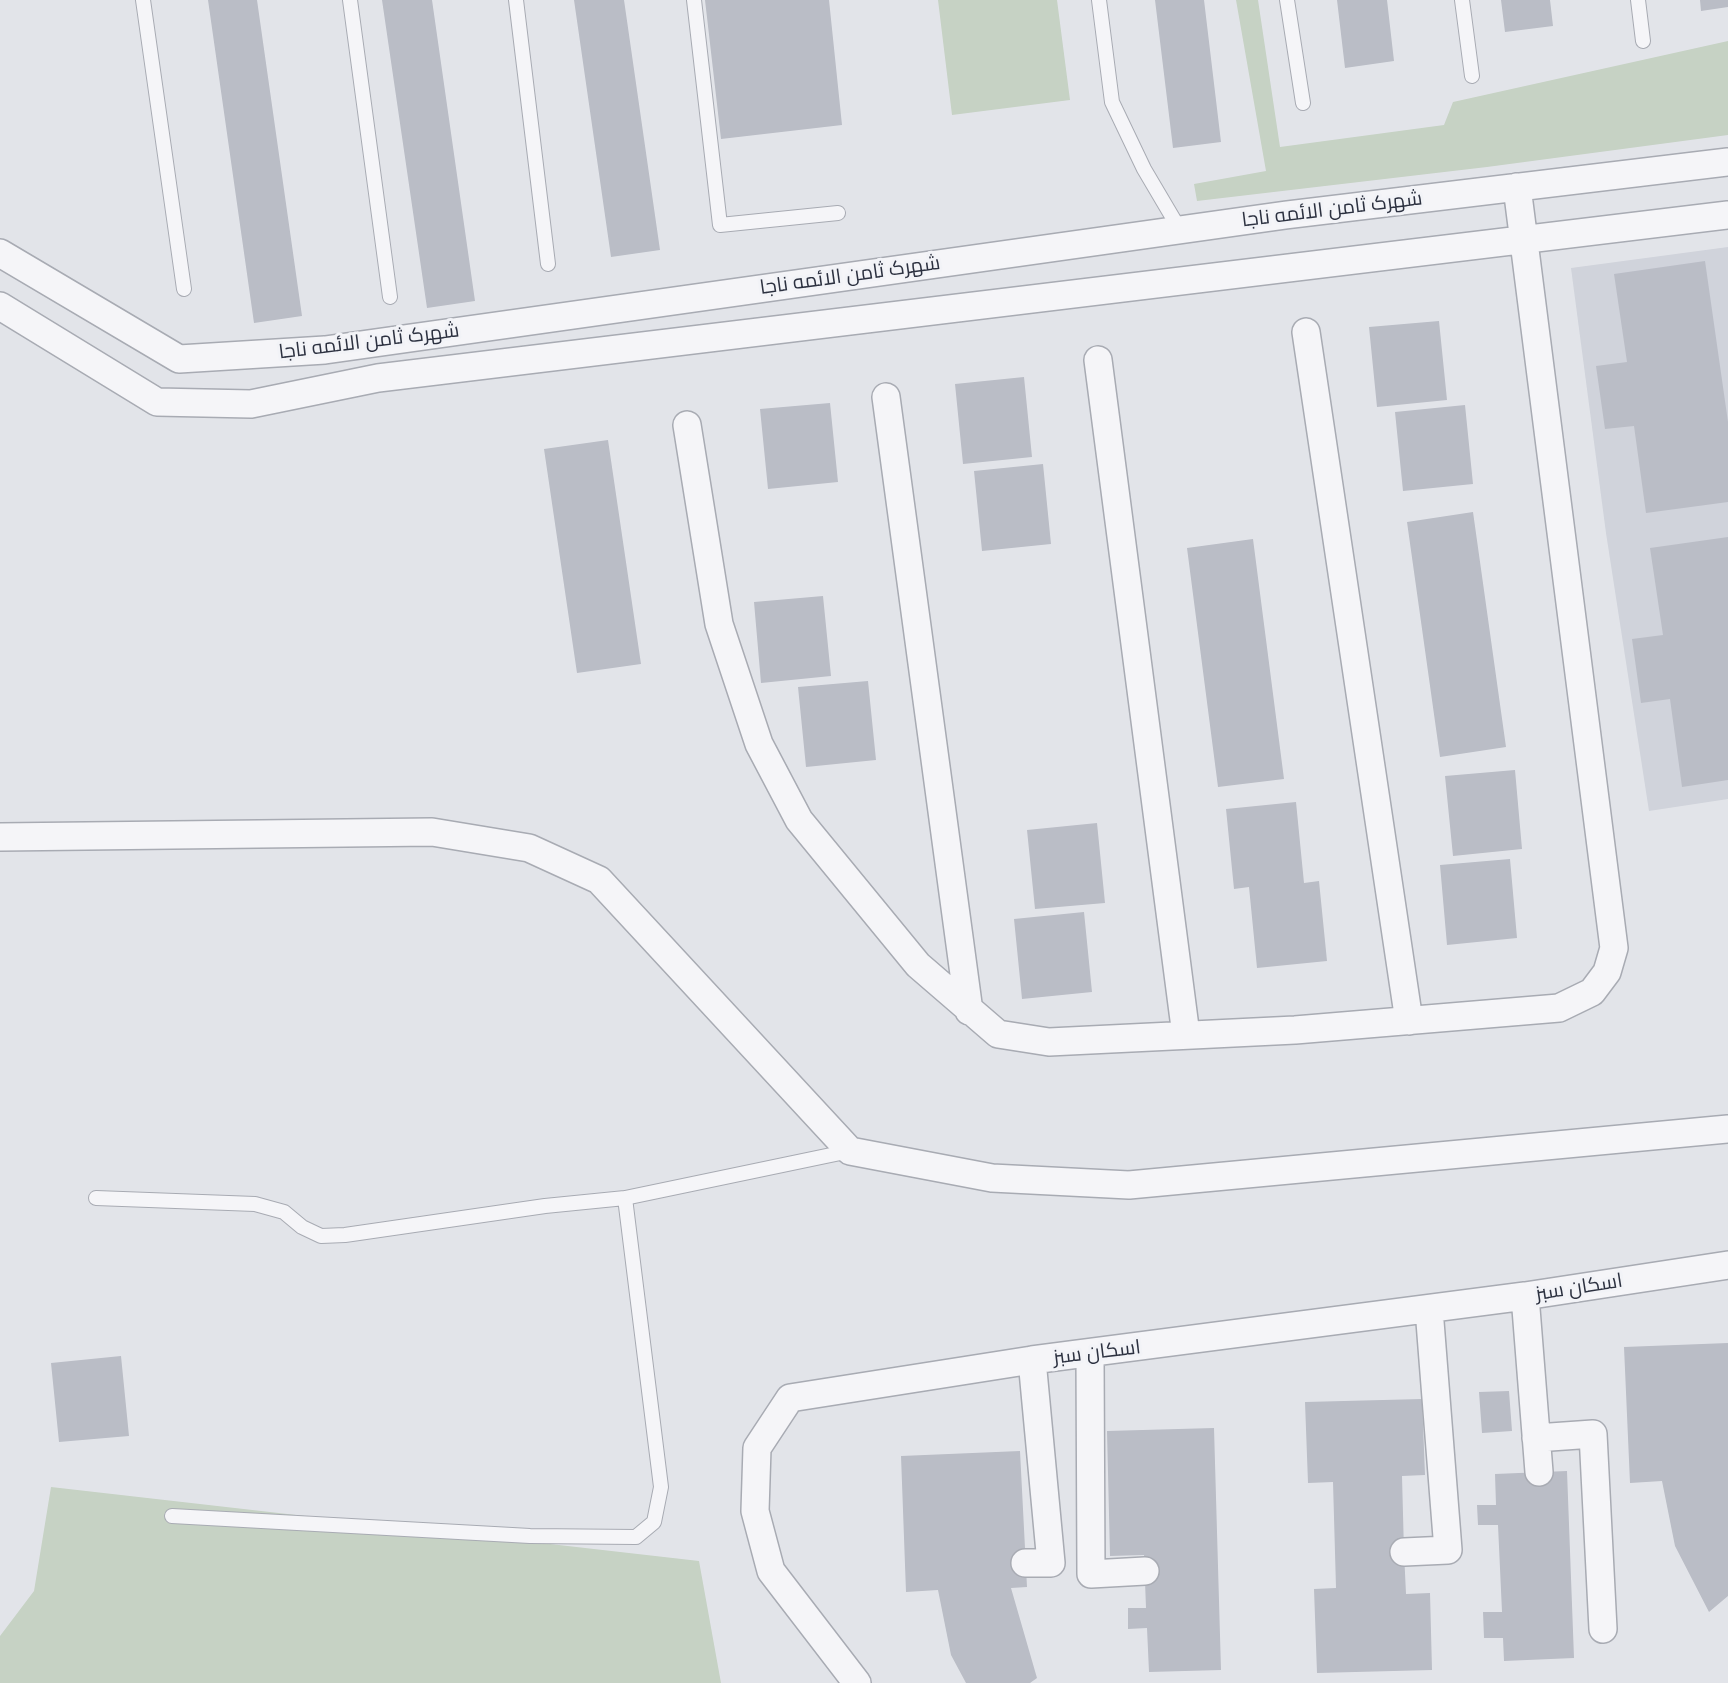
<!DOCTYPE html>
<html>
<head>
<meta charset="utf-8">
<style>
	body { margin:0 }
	canvas { display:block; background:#e2e4e9 }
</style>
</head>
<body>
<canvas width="1728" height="1683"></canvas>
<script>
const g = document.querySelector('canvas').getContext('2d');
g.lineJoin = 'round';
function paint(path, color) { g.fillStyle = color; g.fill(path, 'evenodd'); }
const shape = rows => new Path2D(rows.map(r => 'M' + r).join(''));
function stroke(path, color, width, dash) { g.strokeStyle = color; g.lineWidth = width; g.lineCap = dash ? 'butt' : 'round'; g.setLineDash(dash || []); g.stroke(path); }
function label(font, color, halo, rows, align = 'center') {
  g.font = font + ' "Space Grotesk",Cairo,sans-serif'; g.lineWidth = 6; g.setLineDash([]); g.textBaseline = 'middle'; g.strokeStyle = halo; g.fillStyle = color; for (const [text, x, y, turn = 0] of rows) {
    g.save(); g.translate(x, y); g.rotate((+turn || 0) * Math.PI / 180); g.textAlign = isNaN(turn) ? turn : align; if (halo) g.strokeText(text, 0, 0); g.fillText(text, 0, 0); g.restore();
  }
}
paint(shape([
	[1728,247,1728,799,1649,811,1606,533,1571,268]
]), '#d0d3db');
paint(shape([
	[938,0,1057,0,1070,100,952,115],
	[1236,0,1258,0,1280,147,1444,125,1453,102,1728,41,1728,135,1487,167,1197,201,1194,184,1266,171],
	[51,1487,699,1561,721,1683,0,1683,0,1636,34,1591]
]), '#c6d2c4');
paint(shape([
	[208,0,257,0,302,316,254,323],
	[382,0,432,0,475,301,427,308],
	[574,0,624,0,660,250,611,257],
	[705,0,829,0,842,125,721,139],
	[1155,0,1204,0,1221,142,1173,148],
	[1337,0,1387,0,1394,61,1345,68],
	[1501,0,1550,0,1553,26,1505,32],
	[1700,0,1728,0,1728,7,1701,11],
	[1705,261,1728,422,1728,502,1646,513,1634,426,1605,429,1596,366,1627,362,1614,274],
	[1439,321,1447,400,1377,407,1369,327],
	[1024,377,1032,457,963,464,955,384],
	[830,403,838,482,768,489,760,409],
	[1465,405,1473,484,1403,491,1395,412],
	[608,440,641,664,577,673,544,449],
	[1043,464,1051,544,982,551,974,471],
	[1473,512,1506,747,1440,757,1407,522],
	[1728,537,1728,780,1682,787,1670,699,1641,703,1632,639,1663,635,1650,548],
	[1253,539,1284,779,1218,787,1187,548],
	[823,596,831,676,761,683,754,602],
	[868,681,876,760,806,767,798,687],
	[1515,770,1522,849,1453,856,1445,776],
	[1296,802,1304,883,1319,881,1327,961,1257,968,1249,887,1234,889,1226,809],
	[1097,823,1105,903,1035,909,1027,830],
	[1510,859,1517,938,1447,945,1440,865],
	[1084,912,1092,992,1022,999,1014,919],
	[1728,1343,1728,1596,1709,1612,1675,1546,1662,1481,1630,1483,1624,1347],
	[121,1356,129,1436,59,1442,51,1363],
	[1509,1391,1512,1431,1482,1433,1479,1392],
	[1422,1399,1425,1475,1402,1476,1404,1552,1406,1594,1430,1593,1432,1670,1317,1673,1314,1589,1336,1588,1333,1482,1308,1483,1305,1402],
	[1214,1428,1221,1670,1149,1672,1147,1628,1128,1629,1128,1608,1146,1608,1144,1555,1110,1556,1107,1431],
	[1020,1451,1027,1587,1011,1588,1037,1678,1030,1683,966,1683,951,1655,938,1590,906,1592,901,1456],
	[1567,1471,1574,1658,1504,1661,1503,1638,1484,1638,1483,1612,1502,1612,1498,1525,1478,1525,1477,1505,1496,1505,1495,1474]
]), '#babdc6');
const service = shape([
	[143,0,184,289],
	[350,0,390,297],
	[516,0,548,264],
	[694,0,720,225,838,213],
	[1099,0,1112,102,1144,169,1180,230],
	[1287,0,1303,103],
	[1462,0,1472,76],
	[1638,0,1643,41],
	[96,1198,255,1204,284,1212,302,1227,321,1236,345,1235,545,1206,625,1198,850,1151],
	[172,1516,530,1536,636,1537,654,1522,661,1487,625,1198]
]);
const minor = shape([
	[0,253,179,359,325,350,1286,215,1728,162],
	[0,306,157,402,251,404,378,378,1728,215],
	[1306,332,1409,1021],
	[1098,360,1186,1035],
	[886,397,969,1011],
	[687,425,719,624,759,744,799,820,918,965,998,1034,1049,1042,1295,1030,1559,1008,1592,992,1607,972,1614,948,1517,187],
	[0,837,432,832,529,848,599,880,850,1151,992,1178,1129,1185,1728,1129],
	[1525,1296,1539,1472],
	[1090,1355,1091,1574,1145,1571],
	[1536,1438,1593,1434,1603,1629],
	[1404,1552,1448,1550,1429,1309],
	[1025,1563,1051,1563,1032,1360],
	[857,1683,771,1571,755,1511,757,1448,790,1398,1032,1360,1525,1296,1728,1265]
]);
stroke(service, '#a8abb3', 16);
stroke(minor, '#a8abb3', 30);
stroke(service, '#f5f5f8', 14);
stroke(minor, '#f5f5f8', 27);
label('20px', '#2c3140', '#f2f3f7', [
	["شهرک ثامن الائمه ناجا",1332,210,-7],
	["شهرک ثامن الائمه ناجا",850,276,-8],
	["شهرک ثامن الائمه ناجا",369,342,-7],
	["اسکان سبز",1579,1288,-9],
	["اسکان سبز",1097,1353,-7]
]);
</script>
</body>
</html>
